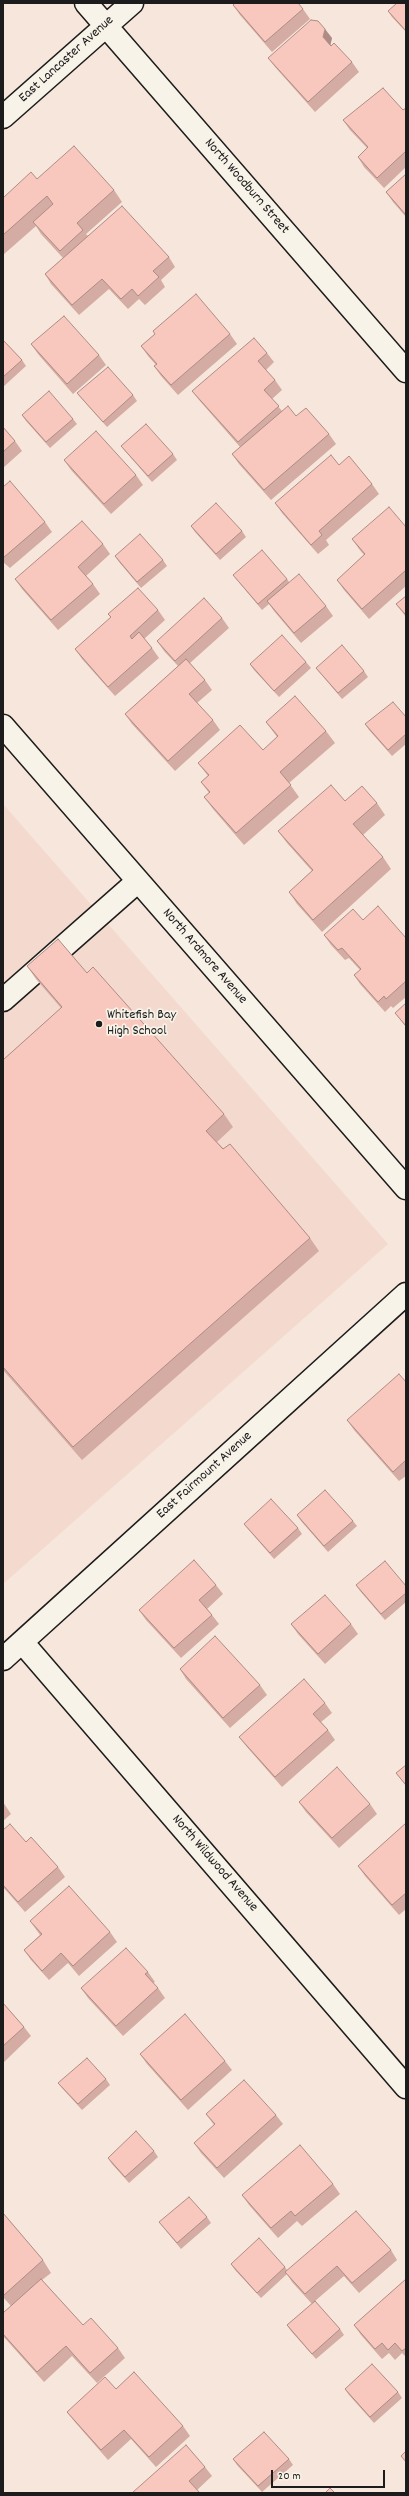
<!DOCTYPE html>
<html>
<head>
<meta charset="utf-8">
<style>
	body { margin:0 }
	#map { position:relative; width:409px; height:2496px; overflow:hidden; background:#f7e6db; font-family:Dekko,sans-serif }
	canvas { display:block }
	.frame { position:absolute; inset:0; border:4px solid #1c1c1c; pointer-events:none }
	.scale { position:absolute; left:271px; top:2470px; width:114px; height:18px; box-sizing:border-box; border:2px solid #1c1c1c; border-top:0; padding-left:5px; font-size:12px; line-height:14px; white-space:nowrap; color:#1c1c1c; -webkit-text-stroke:3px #f7f3e8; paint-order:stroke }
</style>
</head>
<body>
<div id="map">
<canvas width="409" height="2496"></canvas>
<div class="frame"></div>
<div class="scale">20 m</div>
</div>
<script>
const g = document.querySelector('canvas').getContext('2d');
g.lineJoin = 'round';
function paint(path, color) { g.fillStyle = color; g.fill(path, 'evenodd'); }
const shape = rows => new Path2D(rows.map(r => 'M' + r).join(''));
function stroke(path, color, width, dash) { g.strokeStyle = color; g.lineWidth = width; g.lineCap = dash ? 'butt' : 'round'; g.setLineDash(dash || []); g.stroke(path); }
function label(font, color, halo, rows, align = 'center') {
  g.font = font + ' Dekko,sans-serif'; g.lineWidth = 3.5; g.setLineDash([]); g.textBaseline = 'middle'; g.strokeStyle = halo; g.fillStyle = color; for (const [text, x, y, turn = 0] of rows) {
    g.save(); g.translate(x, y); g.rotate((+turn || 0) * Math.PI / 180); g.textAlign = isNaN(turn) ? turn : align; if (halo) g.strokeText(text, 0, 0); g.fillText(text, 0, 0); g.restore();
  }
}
paint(shape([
	[3,804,388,1244,3,1584]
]), '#f3d9ce');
const minor = shape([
	[86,3,406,371],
	[3,117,132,3],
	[3,726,406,1188],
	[3,1000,138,881],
	[22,1642,406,2087],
	[3,1659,406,1294]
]);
stroke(minor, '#1c1c1c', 25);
stroke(minor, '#f7f3e8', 22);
paint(shape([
	[406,3,406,32,392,17,388,11],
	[233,5,303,9,310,19,272,52,240,15],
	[332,38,330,45,352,62,359,72,315,112,275,67,268,58],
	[406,108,406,167,384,188,364,167,358,157,367,148,350,130,343,120,403,110],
	[406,174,406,217,393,202,386,192],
	[37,179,114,190,122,202,86,234,88,236,169,257,175,267,161,280,165,287,145,305,139,299,128,309,109,289,79,315,51,284,45,274,63,258,41,234,36,226,3,255,3,198],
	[153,331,230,334,237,344,178,395,161,376,154,366,156,365,148,356,141,346,155,334],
	[3,340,22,360,26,366,3,387],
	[31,344,99,355,106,365,73,394,38,354],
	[267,353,274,362,266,370,275,380,282,390,272,399,282,411,296,416,329,434,336,444,271,500,239,464,232,454,240,447,199,400,192,391],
	[77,393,133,395,137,401,107,427,81,398],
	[22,415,73,419,77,424,50,448,26,421],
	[3,427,15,441,22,451,3,468],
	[121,446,173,454,177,460,152,482,125,451],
	[64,460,136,475,143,485,111,514,71,470],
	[339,465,372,484,379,494,326,540,329,545,318,554,282,513,275,503],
	[3,487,45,522,52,532,10,568,3,562],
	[191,526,242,531,246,537,220,560,195,532],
	[406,527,406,586,369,619,344,590,337,580,364,555,359,549,352,539],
	[103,544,110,554,86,576,93,584,100,594,58,630,22,589,15,579],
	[115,556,163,560,167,566,141,588,119,562],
	[233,575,287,579,289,582,326,606,333,616,301,643,274,611,269,604,262,610,237,580],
	[406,596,406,617,396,604],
	[158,610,165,620,144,639,152,648,159,658,115,696,82,659,75,649,111,618,108,614],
	[222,618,229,628,190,663,205,680,212,690,197,703,213,720,220,730,175,771,132,724,125,714,178,666,164,651,157,641],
	[306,662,311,668,279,697,254,670,250,664],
	[316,668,364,671,368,677,342,699,320,673],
	[406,717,406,744,392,756,369,730,365,724],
	[266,722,326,731,335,743,289,783,299,797,244,845,213,809,204,797,209,793,201,782,208,776,198,763,263,750,277,737],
	[345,801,377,803,385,815,363,835,383,857,391,869,322,932,297,904,289,892,312,871,287,843,278,831],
	[363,920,406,938,406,997,393,1008,391,1006,385,1012,360,984,354,975,360,970,349,958,345,960,331,945,324,935],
	[27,966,87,973,224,1114,233,1127,217,1142,310,1238,319,1251,82,1460,3,1370,3,1060,61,1008,36,979],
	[406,1003,406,1027,395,1013],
	[406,1382,406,1476,399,1481,354,1430,347,1420],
	[297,1515,353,1521,357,1526,328,1552,301,1521],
	[244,1524,298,1528,302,1534,274,1559,248,1529],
	[216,1585,223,1594,207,1609,212,1615,219,1624,181,1658,146,1620,139,1610],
	[356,1585,406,1586,406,1602,385,1620,360,1591],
	[291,1624,351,1624,358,1634,325,1664,298,1634],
	[180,1669,260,1685,267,1695,230,1728,186,1679],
	[325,1703,332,1713,321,1722,328,1730,335,1740,282,1787,246,1746,239,1737],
	[406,1765,406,1786,396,1773],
	[3,1802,11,1814,3,1821],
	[299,1802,370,1804,377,1814,339,1848,306,1812],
	[406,1823,406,1909,399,1915,365,1876,358,1866],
	[3,1830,58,1867,65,1877,25,1912,3,1887],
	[30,1921,110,1932,117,1942,79,1976,68,1963,49,1980,31,1960,24,1950,40,1935],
	[148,1972,155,1982,153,1983,158,1988,165,1998,123,2036,88,1998,81,1988],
	[3,2003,24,2027,31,2036,3,2063],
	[140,2054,225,2061,232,2070,188,2110,147,2064],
	[106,2079,110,2085,82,2110,62,2088,58,2083],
	[206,2114,276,2115,283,2124,224,2178,201,2153,194,2143,214,2125],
	[154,2151,158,2157,129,2183,112,2164,108,2158],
	[333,2184,340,2194,302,2226,297,2221,278,2238,249,2205,242,2195],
	[3,2213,43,2260,51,2273,42,2280,83,2325,118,2348,125,2358,97,2383,72,2356,44,2382,3,2336,3,2313,11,2306,3,2297],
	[207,2217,211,2223,181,2249,159,2222],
	[391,2250,397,2260,359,2293,344,2276,315,2301,340,2329,344,2335,316,2359,291,2331,287,2325,312,2304,292,2282,287,2274,261,2298,235,2270,231,2264,285,2267,287,2270],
	[406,2279,406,2357,402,2353,395,2360,389,2353,382,2359,361,2335,354,2325],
	[116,2389,183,2426,190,2436,156,2467,131,2439,108,2460,74,2421,67,2412],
	[345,2389,398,2392,402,2398,374,2423,349,2395],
	[233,2459,289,2459,293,2465,262,2492,237,2465],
	[205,2467,212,2476,197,2490,132,2493]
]), '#d5aca3');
paint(shape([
	[325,29,332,38,330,47,323,37]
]), '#ae8c85');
const building = shape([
	[235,3,298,3,303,9,265,42,233,5,235,3],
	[397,3,406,3,406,31,388,11,397,3],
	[311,20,318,21,325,29,323,37,331,46,334,43,352,62,308,102,268,58,311,20],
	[383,88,403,110,406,108,406,151,377,178,358,157,368,147,343,120,383,88],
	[74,146,114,190,77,223,83,230,60,251,33,222,53,204,47,196,3,235,3,198,31,172,37,179,74,146],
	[406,174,406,215,386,192,406,174],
	[122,206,169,257,153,271,159,277,138,296,132,289,121,299,102,279,72,305,45,274,122,206],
	[196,294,230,334,171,385,154,366,157,364,141,346,155,334,153,331,196,294],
	[64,316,99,355,67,384,31,344,64,316],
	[254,338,267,353,258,361,275,380,264,390,279,406,238,442,192,391,254,338],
	[3,340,22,360,3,377,3,340],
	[108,367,133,395,103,422,77,393,108,367],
	[49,391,73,419,46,442,22,415,49,391],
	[288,406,296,416,306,408,329,434,264,490,232,454,288,406],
	[146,424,173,454,148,476,121,446,146,424],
	[3,427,15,441,3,452,3,427],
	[96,431,136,475,104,504,64,460,96,431],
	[331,455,339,465,349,456,372,484,319,531,322,535,311,545,275,503,331,455],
	[10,481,45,522,3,558,3,487,10,481],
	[216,503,242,531,216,554,191,526,216,503],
	[389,507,406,527,406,570,362,609,337,580,365,554,352,539,389,507],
	[82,521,103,544,78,567,93,584,51,620,15,579,82,521],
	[140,534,163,560,137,582,115,556,140,534],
	[262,550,287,579,258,604,233,575,262,550],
	[299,574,326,606,294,633,267,601,299,574],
	[138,588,158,610,130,636,132,639,139,632,152,648,108,687,75,649,111,617,108,614,138,588],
	[406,596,406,615,396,604,406,596],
	[204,598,222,618,175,661,157,641,204,598],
	[282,635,306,662,274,691,250,664,282,635],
	[342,645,364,671,338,693,316,668,342,645],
	[186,659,205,680,189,694,213,720,168,761,125,714,186,659],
	[295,696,326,731,280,772,291,785,236,833,204,797,210,792,201,782,209,775,198,763,240,725,263,750,278,736,266,722,295,696],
	[393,702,406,717,406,734,388,750,365,724,393,702],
	[331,785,345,801,362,786,377,803,353,824,383,857,313,920,289,892,313,870,278,831,331,785],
	[378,906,406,938,406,981,386,999,384,996,378,1002,354,975,361,969,342,948,338,950,324,935,353,909,363,920,378,906],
	[58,939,87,973,93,967,224,1114,206,1131,223,1149,230,1144,310,1238,73,1447,3,1367,3,1060,62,1007,27,966,58,939],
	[406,1003,406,1026,395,1013,406,1003],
	[399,1374,406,1382,406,1460,393,1472,347,1420,399,1374],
	[325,1490,353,1521,324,1546,297,1515,325,1490],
	[271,1499,298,1528,270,1553,244,1524,271,1499],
	[194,1560,216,1585,199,1600,212,1615,174,1648,139,1610,194,1560],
	[385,1561,406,1586,406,1593,381,1614,356,1585,385,1561],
	[325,1595,351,1624,318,1654,291,1624,325,1595],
	[215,1636,260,1685,223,1718,180,1669,215,1636],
	[304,1679,325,1703,313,1714,328,1730,275,1777,239,1737,304,1679],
	[406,1765,406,1785,396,1773,406,1765],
	[337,1767,370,1804,332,1838,299,1802,337,1767],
	[406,1823,406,1893,392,1905,358,1866,406,1823],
	[10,1824,26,1842,31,1837,58,1867,18,1902,3,1885,3,1830,10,1824],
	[69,1886,110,1932,73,1966,61,1953,42,1971,24,1950,42,1934,30,1921,69,1886],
	[126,1948,148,1972,145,1974,158,1988,116,2026,81,1988,126,1948],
	[3,2003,24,2027,3,2046,3,2003],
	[185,2014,225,2061,181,2100,140,2054,185,2014],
	[87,2058,106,2079,78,2104,58,2083,87,2058],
	[244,2080,276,2115,217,2168,194,2143,215,2124,206,2114,244,2080],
	[136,2131,154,2151,125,2177,108,2158,136,2131],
	[300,2145,333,2184,295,2216,291,2211,271,2228,242,2195,300,2145],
	[189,2197,207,2217,177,2243,159,2222,189,2197],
	[356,2211,391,2250,352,2283,337,2266,305,2294,285,2272,356,2211],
	[3,2213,43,2260,4,2295,3,2294,3,2213],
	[259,2238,285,2267,257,2293,231,2264,259,2238],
	[41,2279,83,2325,91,2318,118,2348,90,2373,66,2346,37,2372,3,2334,3,2313,41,2279],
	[406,2279,406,2348,402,2351,395,2343,388,2350,382,2343,375,2349,354,2325,406,2279],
	[315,2301,340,2329,312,2354,287,2325,315,2301],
	[372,2364,398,2392,370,2417,345,2389,372,2364],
	[134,2372,183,2426,149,2457,124,2430,101,2450,67,2412,105,2377,116,2389,134,2372],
	[264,2432,289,2459,258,2486,233,2459,264,2432],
	[186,2445,205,2467,189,2481,200,2493,132,2493,186,2445],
	[406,2451,406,2462,401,2456,406,2451],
	[330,2488,335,2493,325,2493,330,2488]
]);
paint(building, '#f8c8be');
stroke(building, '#ae8c85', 1);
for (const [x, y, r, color] of [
	[99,1024,4,"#1c1c1c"]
]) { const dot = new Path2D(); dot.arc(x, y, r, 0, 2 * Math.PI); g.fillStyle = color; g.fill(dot); stroke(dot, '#f7f3e8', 1.5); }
label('14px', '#1c1c1c', '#f7f3e8', [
	["East Lancaster Avenue",67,60,-42],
	["North Woodburn Street",246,187,49],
	["North Ardmore Avenue",204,957,49],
	["East Fairmount Avenue",205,1476,-42],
	["North Wildwood Avenue",214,1864,49]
]);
label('14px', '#1c1c1c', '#f7f3e8', [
	["Whitefish Bay",107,1016],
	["High School",107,1032]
], 'left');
</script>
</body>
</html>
